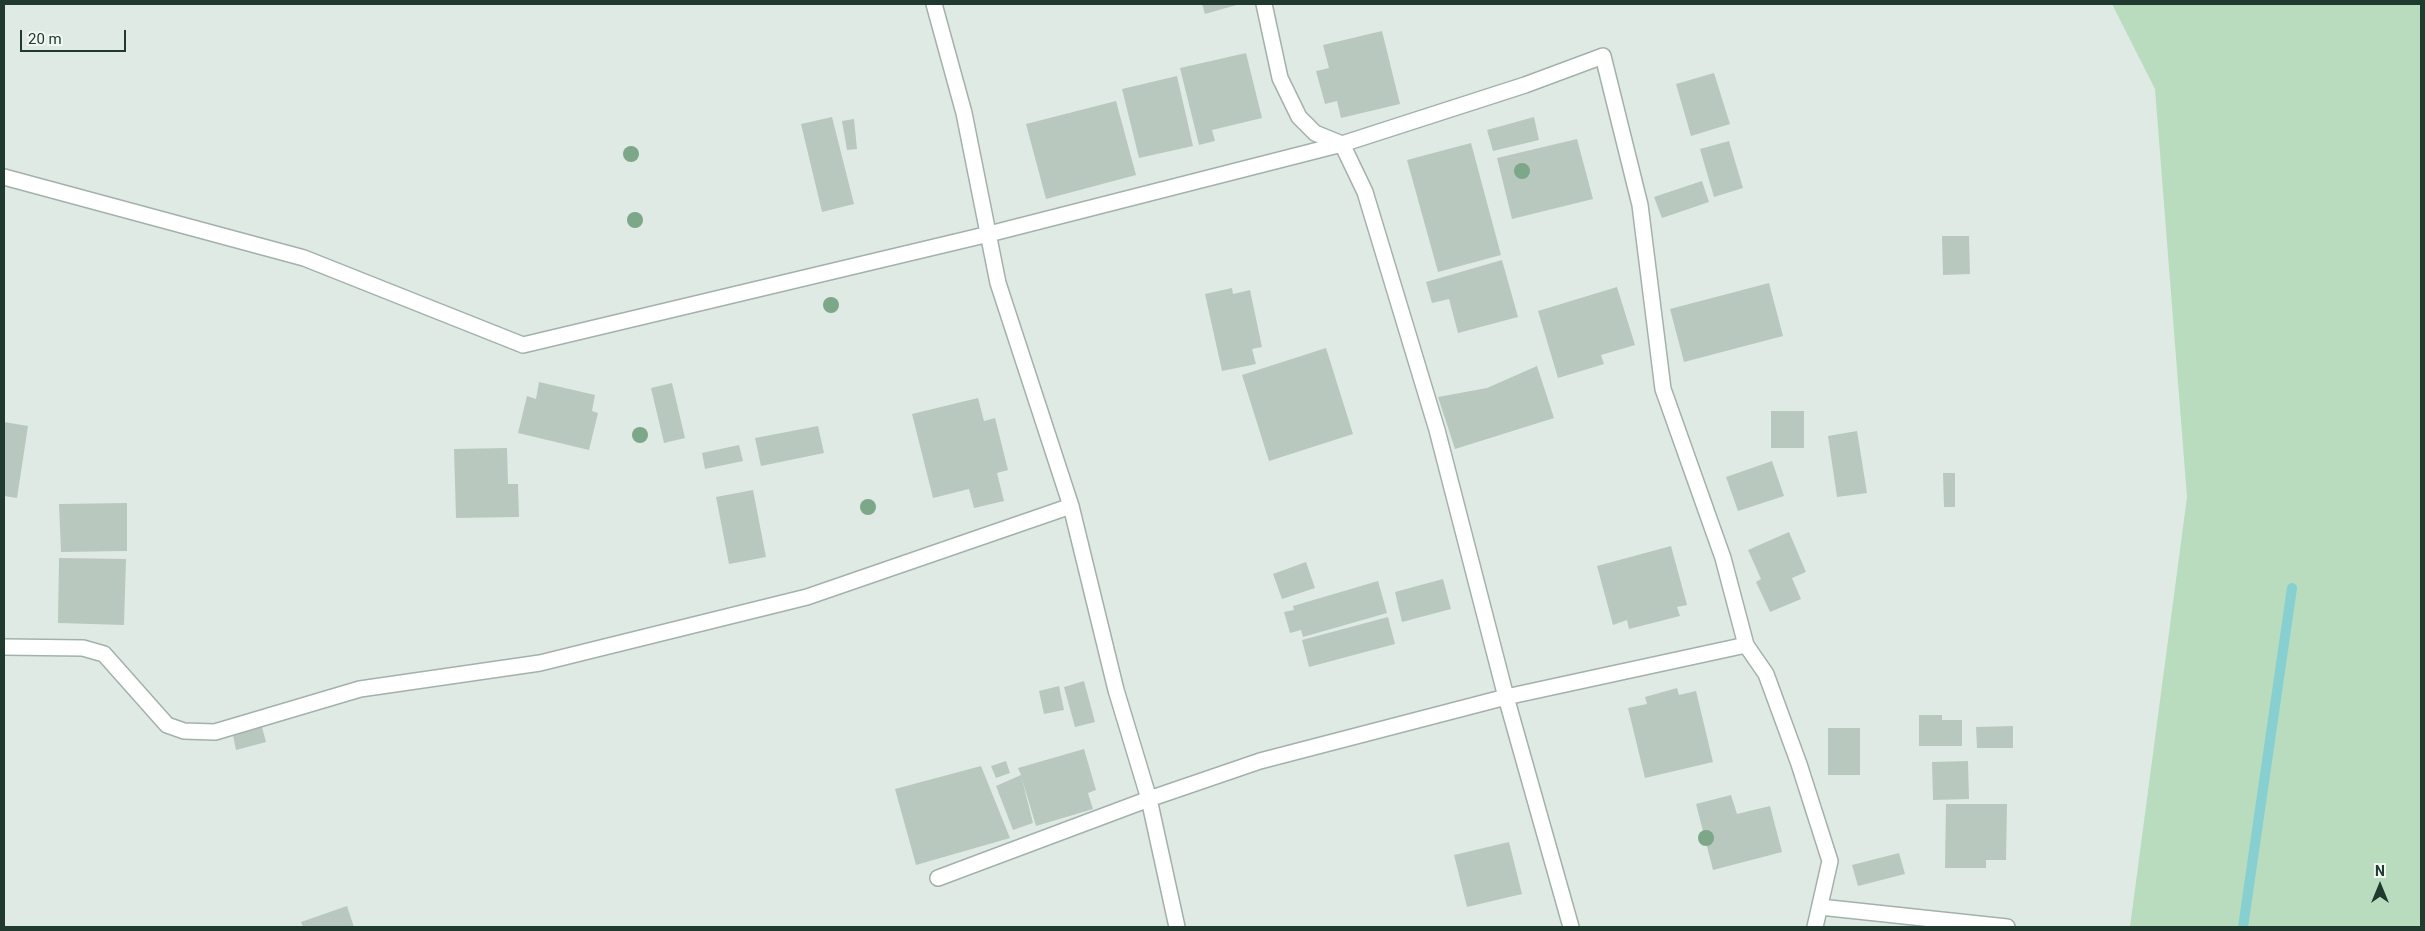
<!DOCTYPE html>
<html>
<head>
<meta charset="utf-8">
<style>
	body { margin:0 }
	#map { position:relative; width:2425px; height:931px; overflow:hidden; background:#dfeae4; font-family:Roboto,sans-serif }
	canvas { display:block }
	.frame { position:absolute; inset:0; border:5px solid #203a30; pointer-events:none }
	.north { position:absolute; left:2355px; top:861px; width:50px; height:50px; -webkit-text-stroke:4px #f0f7f2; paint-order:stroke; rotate:0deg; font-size:14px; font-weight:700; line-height:20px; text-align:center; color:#203a30 }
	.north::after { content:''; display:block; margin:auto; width:18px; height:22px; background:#203a30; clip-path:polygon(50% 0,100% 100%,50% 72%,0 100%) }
	.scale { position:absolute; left:20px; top:30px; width:106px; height:22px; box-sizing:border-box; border:2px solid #203a30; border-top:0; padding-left:6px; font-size:15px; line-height:18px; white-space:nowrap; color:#203a30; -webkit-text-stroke:4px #f0f7f2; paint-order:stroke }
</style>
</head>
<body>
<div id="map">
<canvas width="2425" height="931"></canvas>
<div class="frame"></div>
<div class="north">N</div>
<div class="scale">20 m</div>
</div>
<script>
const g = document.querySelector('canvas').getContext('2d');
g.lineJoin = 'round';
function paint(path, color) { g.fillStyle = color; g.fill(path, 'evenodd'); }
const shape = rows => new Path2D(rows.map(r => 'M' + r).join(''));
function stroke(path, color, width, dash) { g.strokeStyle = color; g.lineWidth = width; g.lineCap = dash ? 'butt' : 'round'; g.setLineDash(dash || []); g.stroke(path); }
paint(shape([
	[2112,4,2421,4,2421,927,2130,927,2187,497,2155,89]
]), '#b8dcbd');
stroke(shape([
	[2243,927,2292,588]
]), '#87cfd0', 10);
paint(shape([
	[1202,4,1240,4,1205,14],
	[1382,31,1400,104,1341,118,1337,101,1325,104,1316,71,1329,68,1323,45],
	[1246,53,1262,118,1212,130,1215,141,1199,145,1180,68],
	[1714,73,1730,124,1691,136,1676,84],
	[1177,76,1193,146,1139,158,1122,89],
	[1116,101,1136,175,1046,199,1026,124],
	[832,117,854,204,822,212,801,124],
	[1534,117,1539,140,1493,151,1487,130],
	[854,119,857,149,847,150,842,121],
	[1577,139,1593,199,1512,219,1497,158],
	[1729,141,1743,188,1714,197,1700,149],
	[1471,143,1501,255,1438,272,1407,160],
	[1702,181,1709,202,1662,218,1654,197],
	[1942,236,1969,236,1970,274,1943,275],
	[1502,260,1518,317,1458,333,1449,299,1432,303,1426,282],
	[1769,283,1783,336,1684,362,1670,309],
	[1617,287,1635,345,1601,355,1604,364,1558,378,1538,311],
	[1232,288,1233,294,1250,290,1262,347,1252,349,1256,364,1222,371,1205,294],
	[1326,348,1353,434,1269,461,1242,375],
	[1537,366,1554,418,1455,449,1438,397,1487,388],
	[539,382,595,395,592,411,598,413,589,450,518,433,527,396,536,399],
	[672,383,685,438,664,443,651,388],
	[978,398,984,421,995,418,1008,470,997,473,1004,501,974,508,969,489,933,498,912,414],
	[1771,411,1804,411,1804,448,1771,448],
	[4,422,28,426,17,498,4,496],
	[818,426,824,453,761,466,755,438],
	[1857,431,1867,493,1837,497,1828,436],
	[739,445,743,461,705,469,702,453],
	[507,448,508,484,518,484,519,517,456,518,454,449],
	[1772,461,1784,496,1738,511,1726,477],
	[1943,473,1955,473,1955,507,1944,507],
	[753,490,766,557,729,564,716,497],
	[127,503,127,551,61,552,59,504],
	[1789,532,1806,572,1792,578,1801,599,1770,612,1756,582,1761,579,1748,550],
	[1671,546,1687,605,1677,607,1680,616,1629,629,1627,620,1613,625,1597,566],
	[59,558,126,559,124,625,58,623],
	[1306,562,1315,588,1282,599,1273,574],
	[1443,579,1451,609,1402,622,1395,592],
	[1378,581,1387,613,1303,637,1301,630,1290,633,1284,612,1294,610,1293,606],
	[1388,617,1395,644,1309,667,1302,640],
	[1084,681,1095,722,1075,727,1064,687],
	[1059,686,1064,710,1044,714,1039,691],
	[1677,688,1679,695,1696,691,1713,762,1645,778,1628,708,1647,704,1645,697],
	[1919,715,1942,715,1942,720,1962,720,1962,746,1919,746],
	[2013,726,2013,748,1977,748,1976,727],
	[262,727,266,742,236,750,233,735],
	[1828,728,1860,728,1860,775,1828,775],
	[1084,749,1096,790,1088,793,1093,809,1036,826,1022,779,1033,823,1013,830,996,786,1021,775,1018,768],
	[1006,761,1010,773,996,778,991,766],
	[1968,761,1969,799,1933,800,1932,762],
	[981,766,1010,838,916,865,895,789],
	[1731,795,1737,814,1770,806,1782,852,1713,870,1696,804],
	[1946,804,2007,804,2006,860,1986,860,1986,868,1945,868],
	[1509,842,1522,894,1467,907,1454,855],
	[1899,853,1905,874,1858,886,1852,865],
	[347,906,354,927,303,927,301,922]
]), '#b8c8bf');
const street = shape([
	[934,4,964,113,998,283,1071,506,1116,690,1149,799,1177,927],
	[1264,4,1280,78,1299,117,1315,133,1342,144,1365,192,1437,430,1506,697,1571,927],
	[4,177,304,258,523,345,989,234,1342,144,1525,85,1603,56,1640,205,1663,389,1723,558,1746,645,1766,674,1799,764,1830,861,1815,927],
	[4,647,83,648,104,654,167,725,184,731,215,732,360,689,540,663,807,597,1071,506],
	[938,878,1149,799,1260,761,1506,697,1746,645],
	[1820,907,2007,927]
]);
stroke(street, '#a2b2aa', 18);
stroke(street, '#fff', 15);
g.fillStyle = '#7ca788';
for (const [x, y] of [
	[631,154],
	[1522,171],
	[635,220],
	[831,305],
	[640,435],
	[868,507],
	[1706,838]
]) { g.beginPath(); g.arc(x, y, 8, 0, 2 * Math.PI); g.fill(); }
</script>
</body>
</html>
